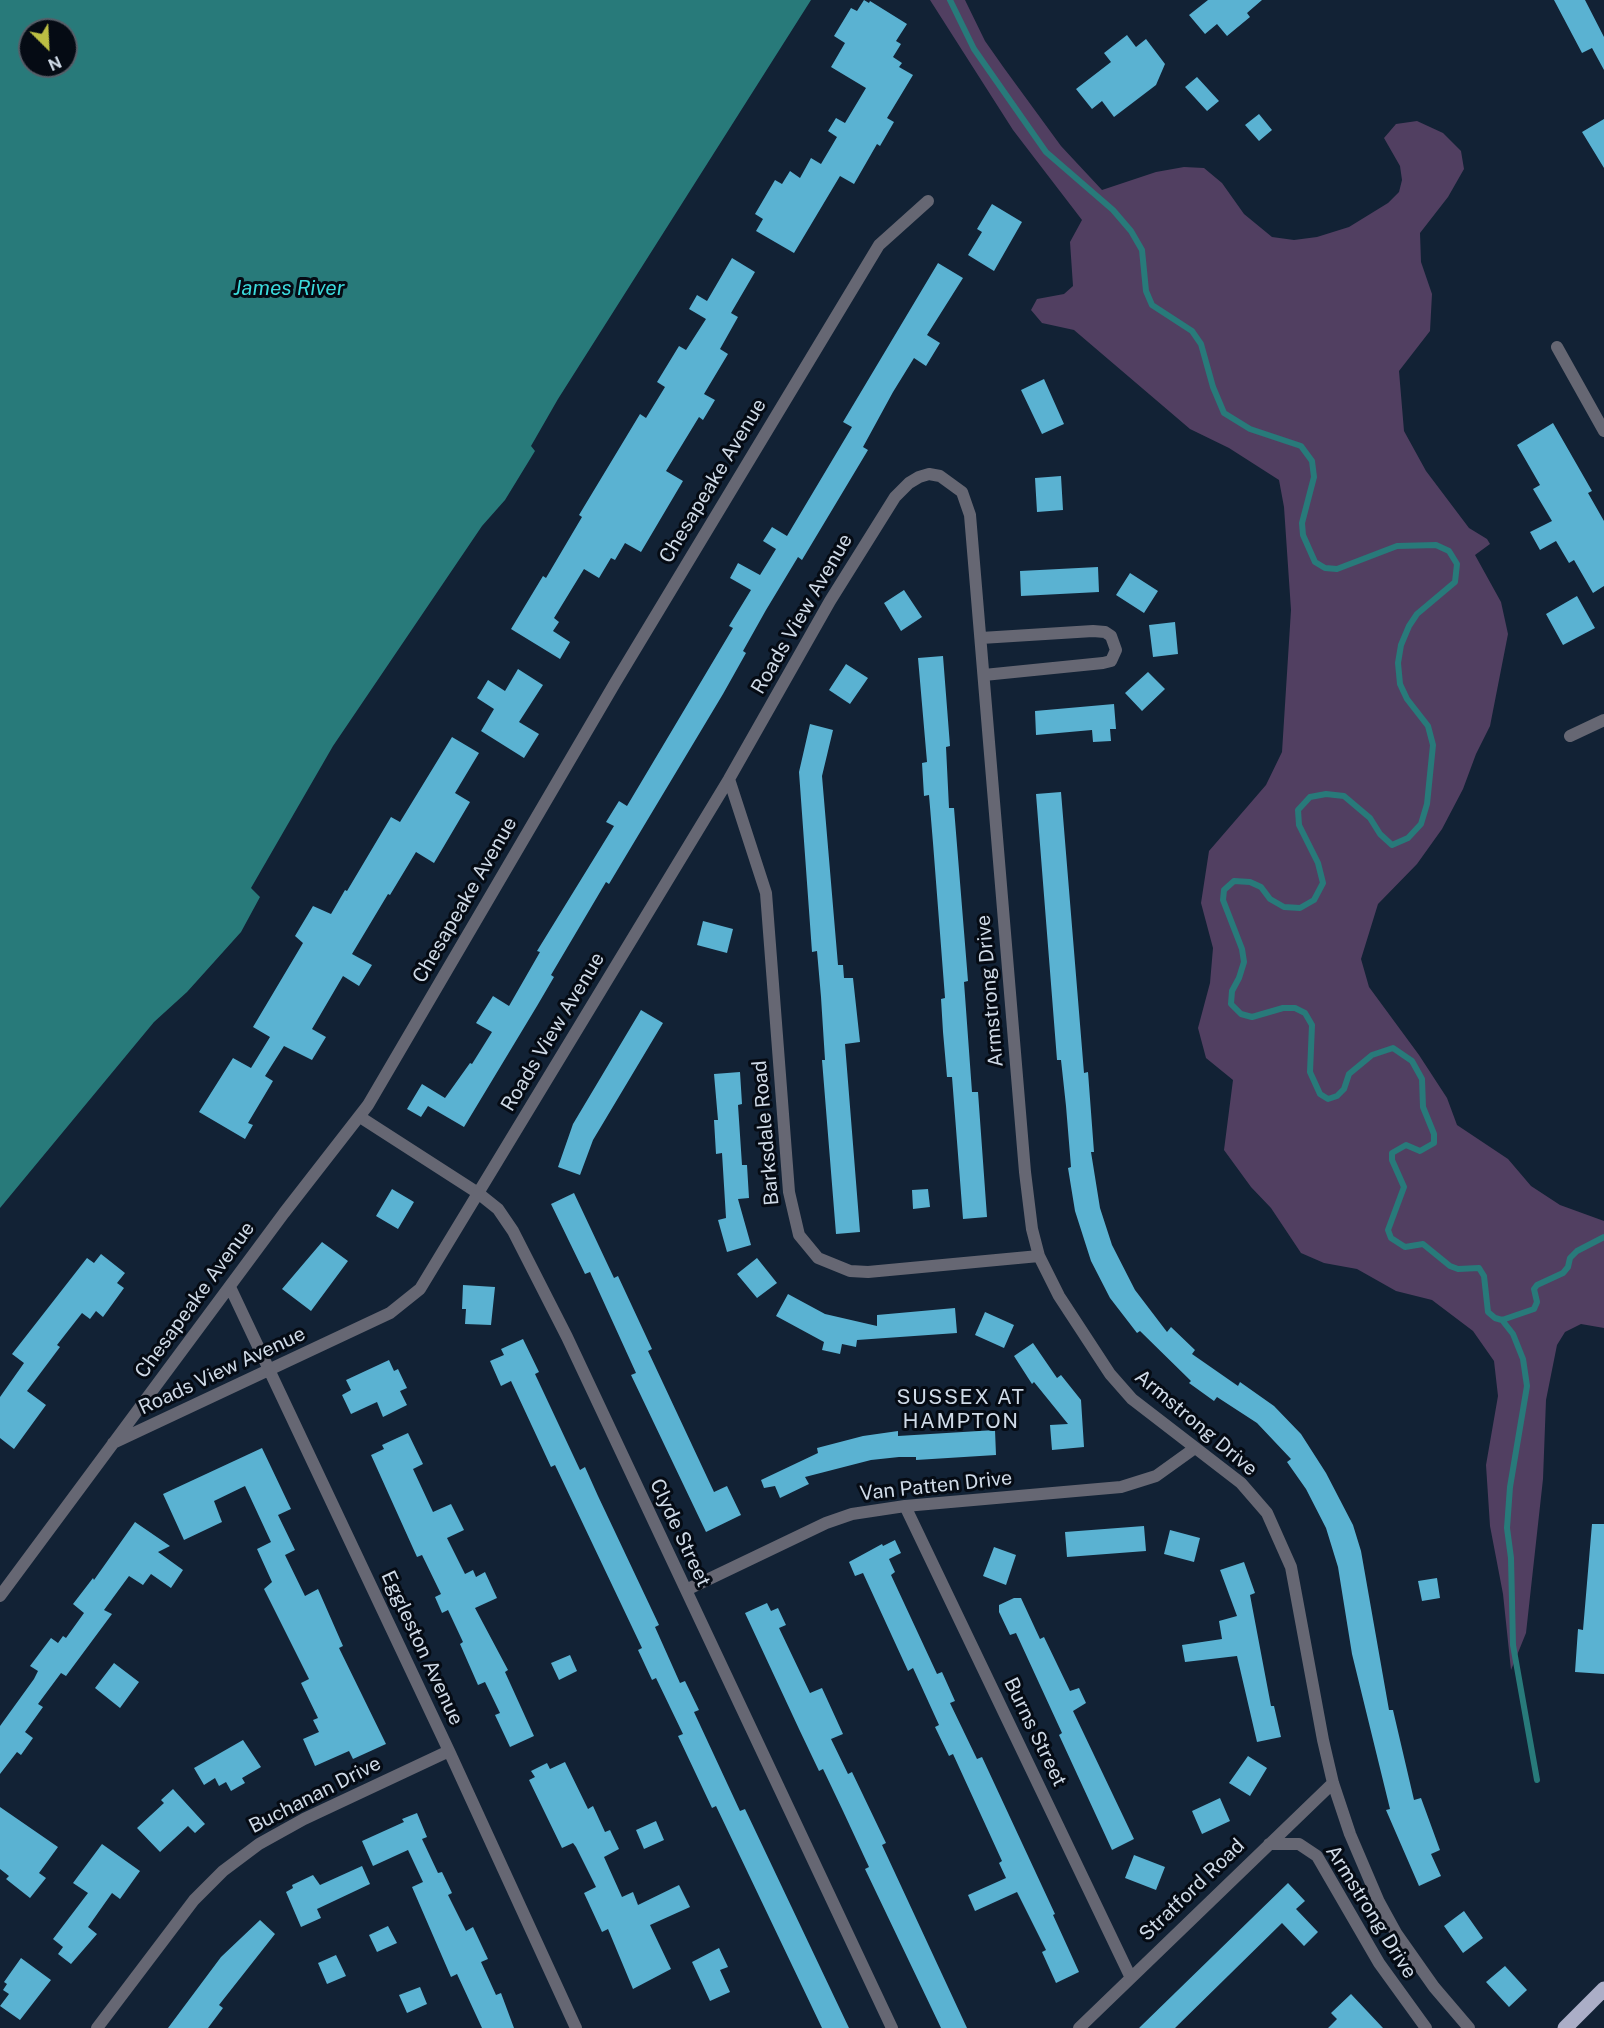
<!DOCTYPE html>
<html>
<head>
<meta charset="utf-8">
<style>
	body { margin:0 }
	#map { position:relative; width:1604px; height:2028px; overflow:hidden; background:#122235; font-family:"Public Sans",sans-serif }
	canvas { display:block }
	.north { position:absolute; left:18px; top:18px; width:60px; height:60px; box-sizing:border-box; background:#050b14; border:2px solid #565e68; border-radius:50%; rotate:156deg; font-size:16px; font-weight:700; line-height:24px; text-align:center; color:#cfdae7 }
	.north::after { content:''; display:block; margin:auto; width:21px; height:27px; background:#bcbf43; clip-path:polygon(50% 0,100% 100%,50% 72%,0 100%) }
</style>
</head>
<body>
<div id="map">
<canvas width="1604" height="2028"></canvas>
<div class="north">N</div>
</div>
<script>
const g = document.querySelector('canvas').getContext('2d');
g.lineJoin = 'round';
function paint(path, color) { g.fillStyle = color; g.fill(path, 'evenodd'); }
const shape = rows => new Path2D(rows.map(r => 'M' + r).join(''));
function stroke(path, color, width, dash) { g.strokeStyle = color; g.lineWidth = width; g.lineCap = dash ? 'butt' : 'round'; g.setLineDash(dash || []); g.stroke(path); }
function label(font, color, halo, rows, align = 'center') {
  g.font = font + ' "Public Sans",sans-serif'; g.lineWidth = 6; g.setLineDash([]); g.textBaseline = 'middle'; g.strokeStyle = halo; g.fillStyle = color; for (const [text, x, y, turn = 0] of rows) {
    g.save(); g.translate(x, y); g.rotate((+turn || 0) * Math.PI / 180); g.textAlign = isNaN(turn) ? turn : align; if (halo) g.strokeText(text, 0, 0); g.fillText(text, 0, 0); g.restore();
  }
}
paint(shape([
	[930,0,965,0,985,41,1004,68,1061,146,1102,190,1156,172,1184,167,1204,168,1222,183,1244,214,1272,237,1294,240,1317,237,1349,227,1388,203,1399,192,1402,180,1400,166,1384,138,1396,124,1417,121,1443,133,1461,151,1464,169,1448,197,1420,233,1421,262,1432,294,1430,331,1399,371,1404,431,1426,471,1469,528,1487,539,1490,544,1475,555,1501,602,1508,634,1490,726,1476,754,1463,789,1442,829,1417,864,1378,904,1361,959,1369,987,1419,1055,1447,1098,1457,1125,1508,1159,1531,1186,1560,1205,1604,1221,1604,1328,1581,1324,1565,1332,1557,1345,1546,1400,1543,1479,1526,1633,1511,1670,1503,1594,1490,1526,1486,1465,1498,1396,1494,1361,1473,1331,1432,1300,1396,1291,1357,1269,1324,1263,1301,1253,1271,1208,1251,1187,1224,1150,1233,1080,1206,1058,1198,1028,1210,983,1213,948,1201,903,1209,851,1266,785,1282,752,1291,610,1284,507,1279,480,1229,448,1190,429,1074,330,1042,323,1031,310,1037,299,1064,294,1073,286,1070,242,1082,220,1013,130]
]), '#513f61');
paint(shape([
	[0,0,811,0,558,399,531,446,535,451,505,500,482,526,333,746,251,888,260,897,241,932,187,992,154,1022,0,1208],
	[30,30,66,30,66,66,30,66]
]), '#287a7a');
stroke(shape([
	[950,0,974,49,1046,152,1113,210,1131,231,1142,250,1146,291,1152,305,1192,331,1201,344,1213,387,1224,413,1250,429,1301,446,1312,461,1314,477,1302,523,1303,535,1315,562,1325,568,1337,569,1397,546,1436,545,1449,551,1457,564,1455,582,1417,614,1409,626,1401,645,1398,663,1400,684,1407,699,1428,726,1433,745,1427,804,1421,824,1408,838,1392,845,1380,834,1370,818,1344,796,1326,794,1310,797,1298,810,1299,825,1318,863,1323,883,1314,900,1300,908,1284,907,1270,899,1261,887,1250,882,1234,881,1224,890,1223,900,1242,949,1244,962,1239,978,1232,991,1231,1004,1241,1014,1252,1017,1283,1008,1295,1008,1305,1013,1312,1025,1310,1072,1320,1094,1328,1099,1337,1096,1344,1089,1349,1074,1372,1055,1393,1048,1412,1061,1422,1079,1423,1107,1434,1134,1434,1143,1420,1151,1406,1145,1392,1153,1392,1160,1404,1187,1388,1230,1391,1238,1405,1247,1423,1244,1450,1266,1458,1269,1479,1268,1484,1276,1488,1312,1495,1318,1502,1320,1534,1309,1537,1302,1534,1289,1537,1285,1563,1273,1568,1267,1570,1258,1577,1251,1604,1237],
	[1502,1320,1513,1334,1523,1359,1527,1386,1510,1487,1507,1528,1511,1558,1513,1645,1537,1780]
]), '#287a7a', 6);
paint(shape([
	[864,0,869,3,870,1,907,24,896,41,901,44,893,57,902,63,899,67,913,75,887,118,894,122,880,146,877,144,854,184,840,176,794,253,756,231,763,219,755,214,775,180,782,184,790,171,800,178,811,158,821,164,837,137,828,131,836,118,845,123,866,88,831,67,845,43,834,36,851,8,857,11],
	[1208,0,1262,0,1247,13,1250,17,1227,36,1217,24,1205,34,1189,15],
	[1554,0,1585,0,1604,37,1604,70,1592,48,1582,53],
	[1127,35,1136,47,1146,39,1165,64,1156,85,1114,117,1102,101,1092,109,1076,89,1111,62,1104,53],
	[1197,77,1219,101,1207,111,1185,87],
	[1259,114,1272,130,1259,141,1245,125],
	[1604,119,1604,168,1582,132],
	[992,204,1022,222,994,271,968,255,982,232,977,229],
	[732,258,755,272,731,313,738,317,720,349,728,354,704,394,715,400,703,420,699,417,666,471,683,481,641,552,625,543,615,560,611,558,599,578,584,569,554,618,559,622,553,631,570,642,560,659,511,629,543,576,546,578,582,517,579,515,640,414,646,418,665,387,657,382,679,346,686,350,706,319,689,309,697,295,707,301],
	[938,263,963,278,927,335,940,343,926,366,914,358,893,392,863,447,868,450,802,560,798,557,766,610,743,651,746,653,723,694,609,884,606,882,551,975,554,977,537,1006,464,1127,428,1106,421,1117,407,1109,422,1084,445,1098,470,1063,472,1064,492,1032,476,1023,493,996,509,1006,540,952,537,951,614,826,606,822,619,801,627,806,733,628,729,626,751,590,730,578,738,563,760,575,776,549,763,541,772,527,787,536,852,427,843,422],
	[1044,379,1064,424,1042,434,1021,390],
	[1553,423,1592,491,1588,493,1604,521,1604,586,1593,593,1574,560,1569,563,1556,541,1540,550,1530,532,1552,521,1533,489,1540,485,1517,445],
	[1061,476,1063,510,1037,512,1035,478],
	[1098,567,1099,592,1021,596,1020,571],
	[1130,573,1158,591,1144,613,1116,595],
	[904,590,922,617,901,631,884,603],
	[1577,596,1595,628,1563,645,1546,614],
	[1175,622,1178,654,1153,657,1149,625],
	[943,656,950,746,946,747,949,808,954,808,968,981,964,982,972,1092,978,1092,987,1217,963,1219,952,1077,947,1077,943,1032,941,999,945,998,933,843,929,795,924,796,922,763,927,762,918,658],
	[846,664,868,678,850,704,829,690],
	[518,669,543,685,519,722,539,734,524,758,481,731,494,709,477,698,488,680,505,691],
	[1148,672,1165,689,1142,711,1125,693],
	[1114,704,1116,729,1110,729,1111,741,1093,742,1092,730,1036,735,1035,711],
	[810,724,833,730,822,776,834,918,838,965,843,965,844,978,853,978,860,1042,845,1044,860,1232,836,1234,822,1060,825,1060,821,997,817,951,812,952,799,772],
	[452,737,479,753,455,793,470,802,434,863,416,852,390,895,388,894,352,954,372,965,359,986,343,976,312,1029,326,1037,312,1060,284,1046,265,1076,273,1081,248,1123,253,1125,245,1139,199,1112,233,1058,251,1068,270,1037,253,1027,303,943,295,936,313,906,331,914,345,890,347,891,391,817,400,822],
	[1061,792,1084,1073,1088,1072,1094,1152,1091,1152,1100,1208,1112,1245,1135,1290,1167,1332,1171,1327,1195,1350,1192,1354,1238,1386,1240,1382,1274,1406,1301,1434,1326,1473,1353,1525,1361,1551,1389,1710,1393,1710,1414,1800,1421,1798,1440,1850,1431,1854,1441,1876,1419,1886,1386,1810,1390,1809,1352,1654,1338,1567,1326,1528,1306,1489,1287,1462,1291,1459,1257,1423,1217,1397,1214,1401,1189,1383,1191,1381,1140,1331,1137,1333,1110,1298,1091,1261,1075,1211,1068,1168,1071,1167,1066,1106,1061,1060,1057,1060,1036,794],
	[703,921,733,929,727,953,697,945],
	[641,1010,663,1023,593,1140,580,1175,558,1167,573,1124],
	[740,1072,742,1104,738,1105,742,1165,747,1165,749,1198,738,1199,751,1245,727,1252,718,1220,726,1218,722,1153,716,1154,714,1120,718,1120,714,1074],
	[392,1189,414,1202,398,1229,376,1216],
	[928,1189,930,1207,913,1209,912,1190],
	[574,1193,614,1278,618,1276,652,1349,648,1351,714,1492,727,1486,741,1515,706,1532,631,1375,636,1373,590,1272,585,1274,551,1204],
	[322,1242,348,1261,311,1311,282,1289],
	[101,1254,125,1273,117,1283,124,1288,103,1317,96,1311,90,1319,82,1313,57,1345,60,1347,27,1391,46,1405,14,1449,0,1438,0,1397,24,1363,12,1354,87,1258,94,1263],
	[757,1258,777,1283,757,1298,737,1274],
	[463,1285,495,1287,491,1325,465,1324,466,1309,462,1309],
	[788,1294,825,1314,877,1326,877,1315,955,1308,957,1333,857,1340,856,1347,842,1344,840,1354,822,1350,824,1342,776,1316],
	[985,1312,1014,1325,1004,1348,975,1335],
	[523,1339,539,1372,535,1374,580,1470,585,1467,598,1496,659,1625,655,1627,680,1683,685,1681,699,1710,694,1712,740,1811,745,1809,849,2028,822,2028,716,1806,712,1808,678,1736,683,1734,656,1678,652,1680,638,1650,642,1648,555,1465,551,1467,511,1381,501,1386,490,1361,504,1355,501,1349],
	[1033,1343,1057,1378,1061,1375,1081,1400,1084,1447,1052,1450,1050,1425,1068,1424,1034,1382,1032,1384,1014,1356],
	[389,1360,394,1371,398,1369,407,1388,400,1391,407,1405,383,1417,377,1402,351,1414,342,1395,351,1390,346,1380],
	[995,1430,996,1455,916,1460,916,1457,899,1457,871,1460,805,1477,809,1484,780,1498,775,1486,764,1488,761,1480,818,1453,817,1448,863,1436,898,1431,898,1436],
	[408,1433,423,1464,413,1469,433,1512,451,1504,464,1530,447,1538,465,1574,473,1570,476,1577,485,1572,497,1598,475,1608,508,1670,505,1672,534,1736,510,1747,495,1715,500,1713,485,1682,478,1685,460,1644,463,1642,448,1610,442,1613,435,1597,441,1594,422,1555,417,1557,371,1455,384,1449,382,1445],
	[262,1448,291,1509,278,1515,295,1550,285,1555,305,1596,318,1589,343,1646,339,1648,386,1744,353,1759,349,1751,315,1766,303,1739,319,1732,313,1720,318,1718,301,1683,309,1679,264,1589,272,1582,257,1549,271,1542,245,1486,214,1501,222,1522,184,1540,163,1494],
	[135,1522,170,1546,158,1552,183,1570,171,1588,151,1574,143,1585,129,1576,104,1610,112,1614,66,1676,61,1673,38,1704,43,1707,25,1732,33,1738,21,1755,17,1752,0,1774,0,1726,34,1679,38,1671,30,1666,51,1638,58,1643,63,1636,66,1638,84,1613,73,1604,93,1578,94,1580],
	[1592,1524,1604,1524,1604,1674,1575,1672,1578,1629,1583,1630],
	[1144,1526,1146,1551,1067,1557,1065,1532],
	[1170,1530,1200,1538,1194,1562,1164,1554],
	[895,1540,901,1553,889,1559,895,1572,891,1575,937,1674,942,1672,955,1701,950,1703,977,1759,982,1757,1055,1914,1053,1915,1079,1972,1056,1983,1042,1952,1046,1950,1017,1892,975,1911,968,1895,1006,1878,999,1863,1002,1861,953,1754,949,1756,935,1727,939,1725,913,1668,908,1671,863,1573,855,1576,849,1562,882,1544,883,1546],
	[994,1547,1016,1555,1006,1585,983,1576],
	[1244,1562,1255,1593,1250,1595,1271,1706,1274,1706,1281,1737,1257,1742,1237,1656,1185,1662,1182,1645,1222,1639,1219,1621,1237,1616,1220,1570],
	[1437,1578,1440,1598,1422,1601,1418,1581],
	[1014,1598,1021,1598,1040,1639,1044,1637,1070,1691,1079,1688,1086,1703,1073,1711,1134,1839,1112,1850,1059,1735,1062,1733,1016,1633,1010,1635,999,1612,999,1605],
	[767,1603,771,1611,778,1608,786,1625,779,1628,810,1693,822,1688,843,1734,831,1739,848,1774,852,1772,886,1843,882,1845,967,2028,941,2028,865,1869,869,1867,843,1811,823,1769,819,1771,799,1729,745,1613],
	[570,1655,577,1671,559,1680,551,1663],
	[114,1663,139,1682,120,1708,95,1688],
	[243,1740,261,1767,242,1778,245,1783,231,1791,226,1782,219,1786,215,1778,204,1785,194,1768],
	[1248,1756,1267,1768,1250,1796,1229,1783],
	[565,1762,588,1809,593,1806,605,1832,610,1830,619,1849,604,1857,622,1897,633,1892,638,1905,679,1885,690,1907,650,1925,671,1969,633,1989,608,1929,602,1932,584,1893,596,1887,576,1847,573,1843,562,1848,529,1780,535,1777,531,1771,547,1763,550,1769],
	[173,1789,205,1824,195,1833,188,1826,160,1852,137,1828,164,1803,161,1800],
	[1220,1798,1230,1821,1202,1834,1192,1811],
	[0,1807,58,1847,39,1873,46,1878,30,1898,6,1879,9,1876,0,1869],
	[417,1813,427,1837,422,1839,438,1873,442,1872,452,1893,448,1895,466,1931,473,1927,488,1959,481,1962,496,1995,501,1993,514,2028,482,2028,457,1974,451,1977,412,1887,423,1882,408,1850,373,1866,362,1841,404,1822,402,1819],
	[656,1821,664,1840,644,1849,636,1830],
	[102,1844,140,1871,120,1899,112,1893,88,1927,97,1934,71,1964,58,1954,63,1947,53,1939,88,1893,73,1883],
	[1134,1855,1165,1867,1156,1890,1125,1878],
	[362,1866,370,1884,317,1909,321,1918,301,1927,286,1892,293,1888,292,1885,313,1875,320,1885],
	[1288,1883,1305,1901,1296,1909,1318,1932,1304,1946,1282,1923,1175,2028,1139,2028],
	[1464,1911,1483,1938,1463,1953,1444,1926],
	[260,1920,275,1934,219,2005,223,2008,208,2028,168,2028,221,1957],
	[388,1926,397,1943,377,1952,369,1935],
	[719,1948,728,1967,720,1970,730,1992,710,2001,692,1962],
	[336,1955,346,1976,327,1984,318,1963],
	[21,1958,51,1980,20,2020,0,2006,9,1994,3,1990,7,1984,4,1982],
	[1505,1966,1527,1990,1509,2007,1486,1982],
	[420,1987,427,2004,407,2013,399,1995],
	[1351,1994,1383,2028,1328,2028,1337,2019,1331,2013]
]), '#5ab2d2');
stroke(shape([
	[1557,347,1604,431],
	[981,638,1093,631,1105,632,1111,636,1116,650,1111,661,1103,663,984,675],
	[1570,736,1604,720],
	[729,779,766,893,789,1192,799,1235,818,1258,850,1271,868,1272,1039,1256],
	[360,1117,478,1193,498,1209,513,1231,567,1337,892,2028],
	[230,1287,449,1751,576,2028],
	[113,1443,390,1313,420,1289,729,779,830,601,895,497,909,483,919,477,929,474,940,476,962,492,970,515,1025,1172,1032,1229,1039,1256,1059,1296,1110,1374,1132,1399,1241,1483,1267,1513,1291,1567,1323,1740,1333,1783,1350,1834,1379,1902,1396,1933,1434,1987,1469,2028],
	[905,1506,1130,1976],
	[686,1590,826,1523,852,1514,905,1506,1121,1487,1156,1476,1195,1448],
	[0,1596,284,1213,368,1105,615,683,879,245,928,201],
	[1269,1844,1299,1844,1317,1856,1379,1963,1426,2028],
	[97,2028,194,1900,223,1871,259,1844,304,1819,449,1751],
	[1079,2028,1333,1783]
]), '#666773', 12);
stroke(shape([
	[1565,2028,1604,1989]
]), '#abaec7', 15);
label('20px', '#cfdae7', '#050b14', [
	["Chesapeake Avenue",713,481,-59],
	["Roads View Avenue",802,614,-60],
	["Chesapeake Avenue",465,900,-60],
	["Armstrong Drive",990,991,-95],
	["Roads View Avenue",553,1032,-59],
	["Barksdale Road",766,1133,-95],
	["Chesapeake Avenue",195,1300,-54],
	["Roads View Avenue",222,1371,-25],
	["Armstrong Drive",1196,1423,40],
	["Van Patten Drive",936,1486,-6],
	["Clyde Street",680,1533,65],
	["Eggleston Avenue",422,1648,65],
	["Burns Street",1035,1732,64],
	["Buchanan Drive",315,1795,-27],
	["Stratford Road",1192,1890,-44],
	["Armstrong Drive",1371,1912,58]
]);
label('italic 21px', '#3cdbdc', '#050b14', [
	["James River",289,289]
]);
g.letterSpacing = '1.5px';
label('21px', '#cfdae7', '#050b14', [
	["SUSSEX AT",961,1398],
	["HAMPTON",961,1422]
]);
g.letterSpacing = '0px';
</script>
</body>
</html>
